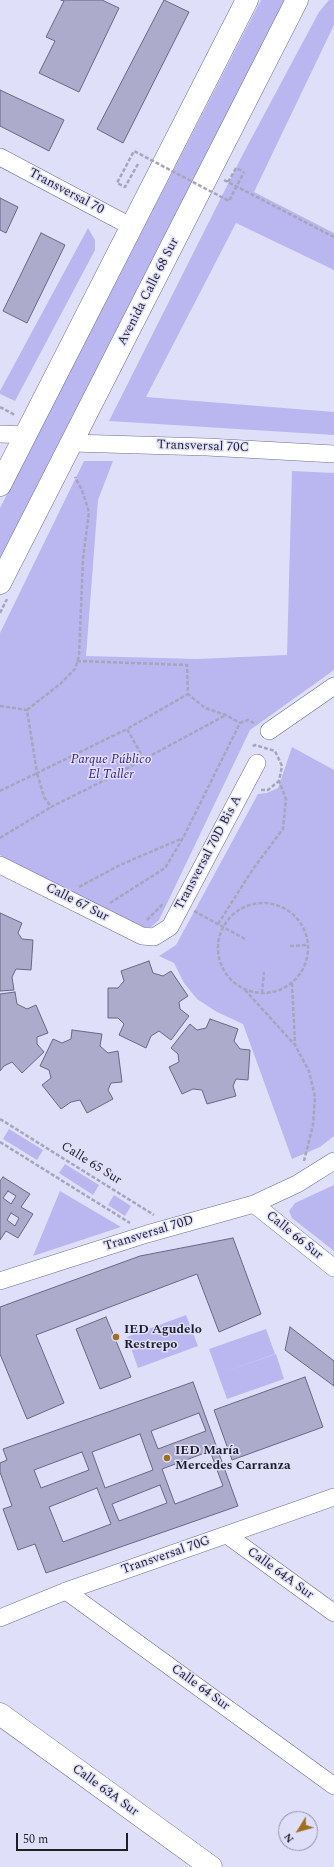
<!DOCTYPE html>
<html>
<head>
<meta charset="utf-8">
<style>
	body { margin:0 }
	#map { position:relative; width:334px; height:1867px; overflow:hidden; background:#e0dffa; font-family:Spectral,serif }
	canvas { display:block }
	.north { position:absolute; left:278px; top:1811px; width:40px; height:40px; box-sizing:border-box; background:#e0dffa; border:1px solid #9392a7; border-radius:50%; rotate:233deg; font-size:11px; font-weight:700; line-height:16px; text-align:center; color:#1f1e2b }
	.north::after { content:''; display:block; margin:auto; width:14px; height:18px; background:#9c701f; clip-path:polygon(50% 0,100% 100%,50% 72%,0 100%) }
	.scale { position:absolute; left:16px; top:1833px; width:112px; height:18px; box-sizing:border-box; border:2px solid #1f1e2b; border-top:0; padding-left:5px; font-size:12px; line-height:14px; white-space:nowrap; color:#1f1e2b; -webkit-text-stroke:3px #e0dffa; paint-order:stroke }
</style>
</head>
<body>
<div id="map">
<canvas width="334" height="1867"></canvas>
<div class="north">N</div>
<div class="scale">50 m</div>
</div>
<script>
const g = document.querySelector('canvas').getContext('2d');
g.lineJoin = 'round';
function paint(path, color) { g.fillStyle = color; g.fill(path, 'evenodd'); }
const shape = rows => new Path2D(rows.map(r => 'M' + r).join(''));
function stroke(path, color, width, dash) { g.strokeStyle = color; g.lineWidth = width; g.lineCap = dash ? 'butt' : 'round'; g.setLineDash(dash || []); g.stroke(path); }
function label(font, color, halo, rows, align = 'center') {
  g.font = font + ' Spectral,serif'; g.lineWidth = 3; g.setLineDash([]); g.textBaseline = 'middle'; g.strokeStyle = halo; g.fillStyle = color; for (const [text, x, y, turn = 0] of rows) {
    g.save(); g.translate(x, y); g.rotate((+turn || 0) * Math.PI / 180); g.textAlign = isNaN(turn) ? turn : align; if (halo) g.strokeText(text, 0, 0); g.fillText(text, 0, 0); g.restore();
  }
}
paint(shape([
	[261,0,287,0,0,559,0,508],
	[329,0,334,0,334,25,254,192,334,233,334,270,236,223,146,397,334,412,334,435,109,421,243,154,319,12],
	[88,228,95,240,95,250,15,401,0,394,0,391],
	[84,461,113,461,98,500,86,656,197,659,287,655,292,471,334,473,334,670,250,730,159,920,151,927,140,927,0,855,0,633],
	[292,747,334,770,334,1136,320,1147,292,1159,243,1024,217,1012,197,999,184,983,174,963,159,956,176,945,258,794,267,793,278,788],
	[9,1129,43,1150,37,1160,3,1139],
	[65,1164,99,1185,93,1195,59,1173],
	[334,1185,334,1251,292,1218,289,1211,295,1203],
	[60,1191,121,1227,33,1256],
	[114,1195,131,1206,125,1216,108,1205],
	[186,1315,198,1346,138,1368,127,1337],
	[266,1329,275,1354,218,1374,209,1349],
	[276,1354,284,1379,227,1399,218,1374]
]), '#bab6f0');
const building = shape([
	[61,0,102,0,119,8,79,92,39,73,55,41,46,37,64,1,61,0],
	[164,0,189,12,123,143,97,129,164,0],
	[0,90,64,120,49,151,0,126,0,90],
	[0,198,18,207,6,233,0,230,0,198],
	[41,233,65,245,27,323,3,311,41,233],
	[0,913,22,923,18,933,22,939,33,940,31,970,16,969,12,977,14,990,0,991,0,913],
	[149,961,153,973,163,976,171,971,188,996,179,1002,180,1009,189,1016,171,1040,159,1031,151,1036,146,1048,119,1035,124,1024,118,1018,108,1018,108,988,118,988,124,981,121,971,149,961],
	[15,992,17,1004,27,1009,36,1005,48,1033,37,1037,37,1044,44,1052,22,1073,12,1062,4,1066,0,1071,0,994,15,992],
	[210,1019,238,1029,234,1041,240,1049,250,1050,248,1080,236,1079,233,1086,236,1096,207,1104,202,1090,193,1089,182,1094,169,1067,179,1062,178,1054,171,1048,190,1024,197,1030,206,1028,210,1019],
	[72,1030,102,1034,100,1046,108,1053,118,1051,122,1082,111,1083,108,1090,113,1099,87,1113,80,1100,71,1102,61,1109,42,1085,51,1078,49,1070,40,1066,53,1039,62,1043,71,1039,72,1030],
	[3,1177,30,1194,21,1207,33,1214,18,1238,6,1231,0,1240,0,1181,3,1177],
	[8,1191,16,1196,11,1204,3,1198,8,1191],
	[11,1213,19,1218,15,1226,7,1220,11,1213],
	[233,1238,261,1314,219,1332,197,1274,36,1335,64,1403,27,1419,0,1354,0,1307,140,1256,233,1238],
	[106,1317,131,1377,100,1389,76,1329,106,1317],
	[290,1327,334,1361,334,1386,285,1350,290,1327],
	[305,1377,323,1427,232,1460,214,1410,305,1377],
	[193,1382,238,1506,46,1573,35,1544,18,1550,3,1509,12,1506,0,1472,0,1463,7,1460,3,1449,193,1382],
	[199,1413,206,1431,158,1449,151,1431,199,1413],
	[140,1434,153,1470,105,1488,92,1452,140,1434],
	[210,1451,223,1486,175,1504,162,1469,210,1451],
	[82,1452,89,1470,41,1488,34,1470,82,1452],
	[160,1485,167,1503,119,1521,112,1504,160,1485],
	[97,1488,111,1524,63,1542,49,1507,97,1488]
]);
paint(building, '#adabcc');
stroke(building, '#696786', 1);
const street = shape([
	[0,157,132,227],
	[0,434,26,435],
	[72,443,207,447,334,454],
	[269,731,334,686],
	[0,865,142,936,154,937,170,927,257,763],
	[254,1204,334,1268],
	[0,1281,147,1234,254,1204,297,1184,334,1161],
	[227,1535,334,1613],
	[66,1591,334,1786],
	[0,1618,66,1591,334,1497]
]);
const secondary = shape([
	[0,1714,211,1867]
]);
const primary = shape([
	[0,485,247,0],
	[0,583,297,0]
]);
stroke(street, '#6f6d8b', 18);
stroke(secondary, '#6f6d8b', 23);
stroke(primary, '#6f6d8b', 23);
stroke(shape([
	[224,180,334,237],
	[228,182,236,168,244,172],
	[0,407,15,415],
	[0,613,7,599],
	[77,661,187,665,188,694,205,708,226,715,240,723],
	[0,706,27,710,37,773,127,729],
	[27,710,60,684,75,669,79,656,83,559,89,512,82,490,75,477],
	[144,759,127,729,188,694],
	[261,790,268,790,279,781],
	[0,791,37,773,44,797,51,807,111,777,226,715],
	[0,838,51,807],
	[79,887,120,865,183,838],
	'218 948a45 45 0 1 1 90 0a45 45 0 1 1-90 0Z',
	[110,903,165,868,183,838,240,723,248,720,256,724],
	[194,911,245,939],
	[147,920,163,904],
	[218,924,253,869,283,829,286,799,279,781,282,766,275,751,255,745,251,747],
	[290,946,308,945],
	[292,983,295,1044],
	[245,990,295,1045,309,1071,315,1097,313,1125,304,1161],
	[262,993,264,972],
	[0,1119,154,1215],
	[0,1142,130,1223]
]), '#a6a5bc', 2.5, [4, 2]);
stroke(street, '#fff', 17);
stroke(secondary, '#fff', 22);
stroke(primary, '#fff', 22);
stroke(shape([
	[138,164,125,187,117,183,134,151,229,201,244,172]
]), '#a6a5bc', 2.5, [4, 2]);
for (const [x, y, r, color] of [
	[116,1337,4,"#9c701f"],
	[167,1458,4,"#9c701f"]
]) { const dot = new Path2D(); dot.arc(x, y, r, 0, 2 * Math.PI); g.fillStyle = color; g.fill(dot); stroke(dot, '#e0dffa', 1.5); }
label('13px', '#1f1e2b', '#e0dffa', [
	["Transversal 70",66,192,28],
	["Avenida Calle 68 Sur",149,292,-63],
	["Transversal 70C",203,447,2],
	["Transversal 70D Bis A",209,853,-62],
	["Calle 67 Sur",77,903,27],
	["Calle 65 Sur",91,1164,32],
	["Transversal 70D",149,1234,-17],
	["Calle 66 Sur",294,1236,39],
	["Transversal 70G",166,1556,-19],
	["Calle 64A Sur",280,1574,36],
	["Calle 64 Sur",200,1688,36],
	["Calle 63A Sur",105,1791,36]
]);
label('italic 13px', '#391e80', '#e0dffa', [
	["Parque Público",111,760],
	["El Taller",111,775]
]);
label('bold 13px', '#1f1e2b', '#e0dffa', [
	["IED Agudelo",124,1330],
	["Restrepo",124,1345],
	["IED María",175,1451],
	["Mercedes Carranza",175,1466]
], 'left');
</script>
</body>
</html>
